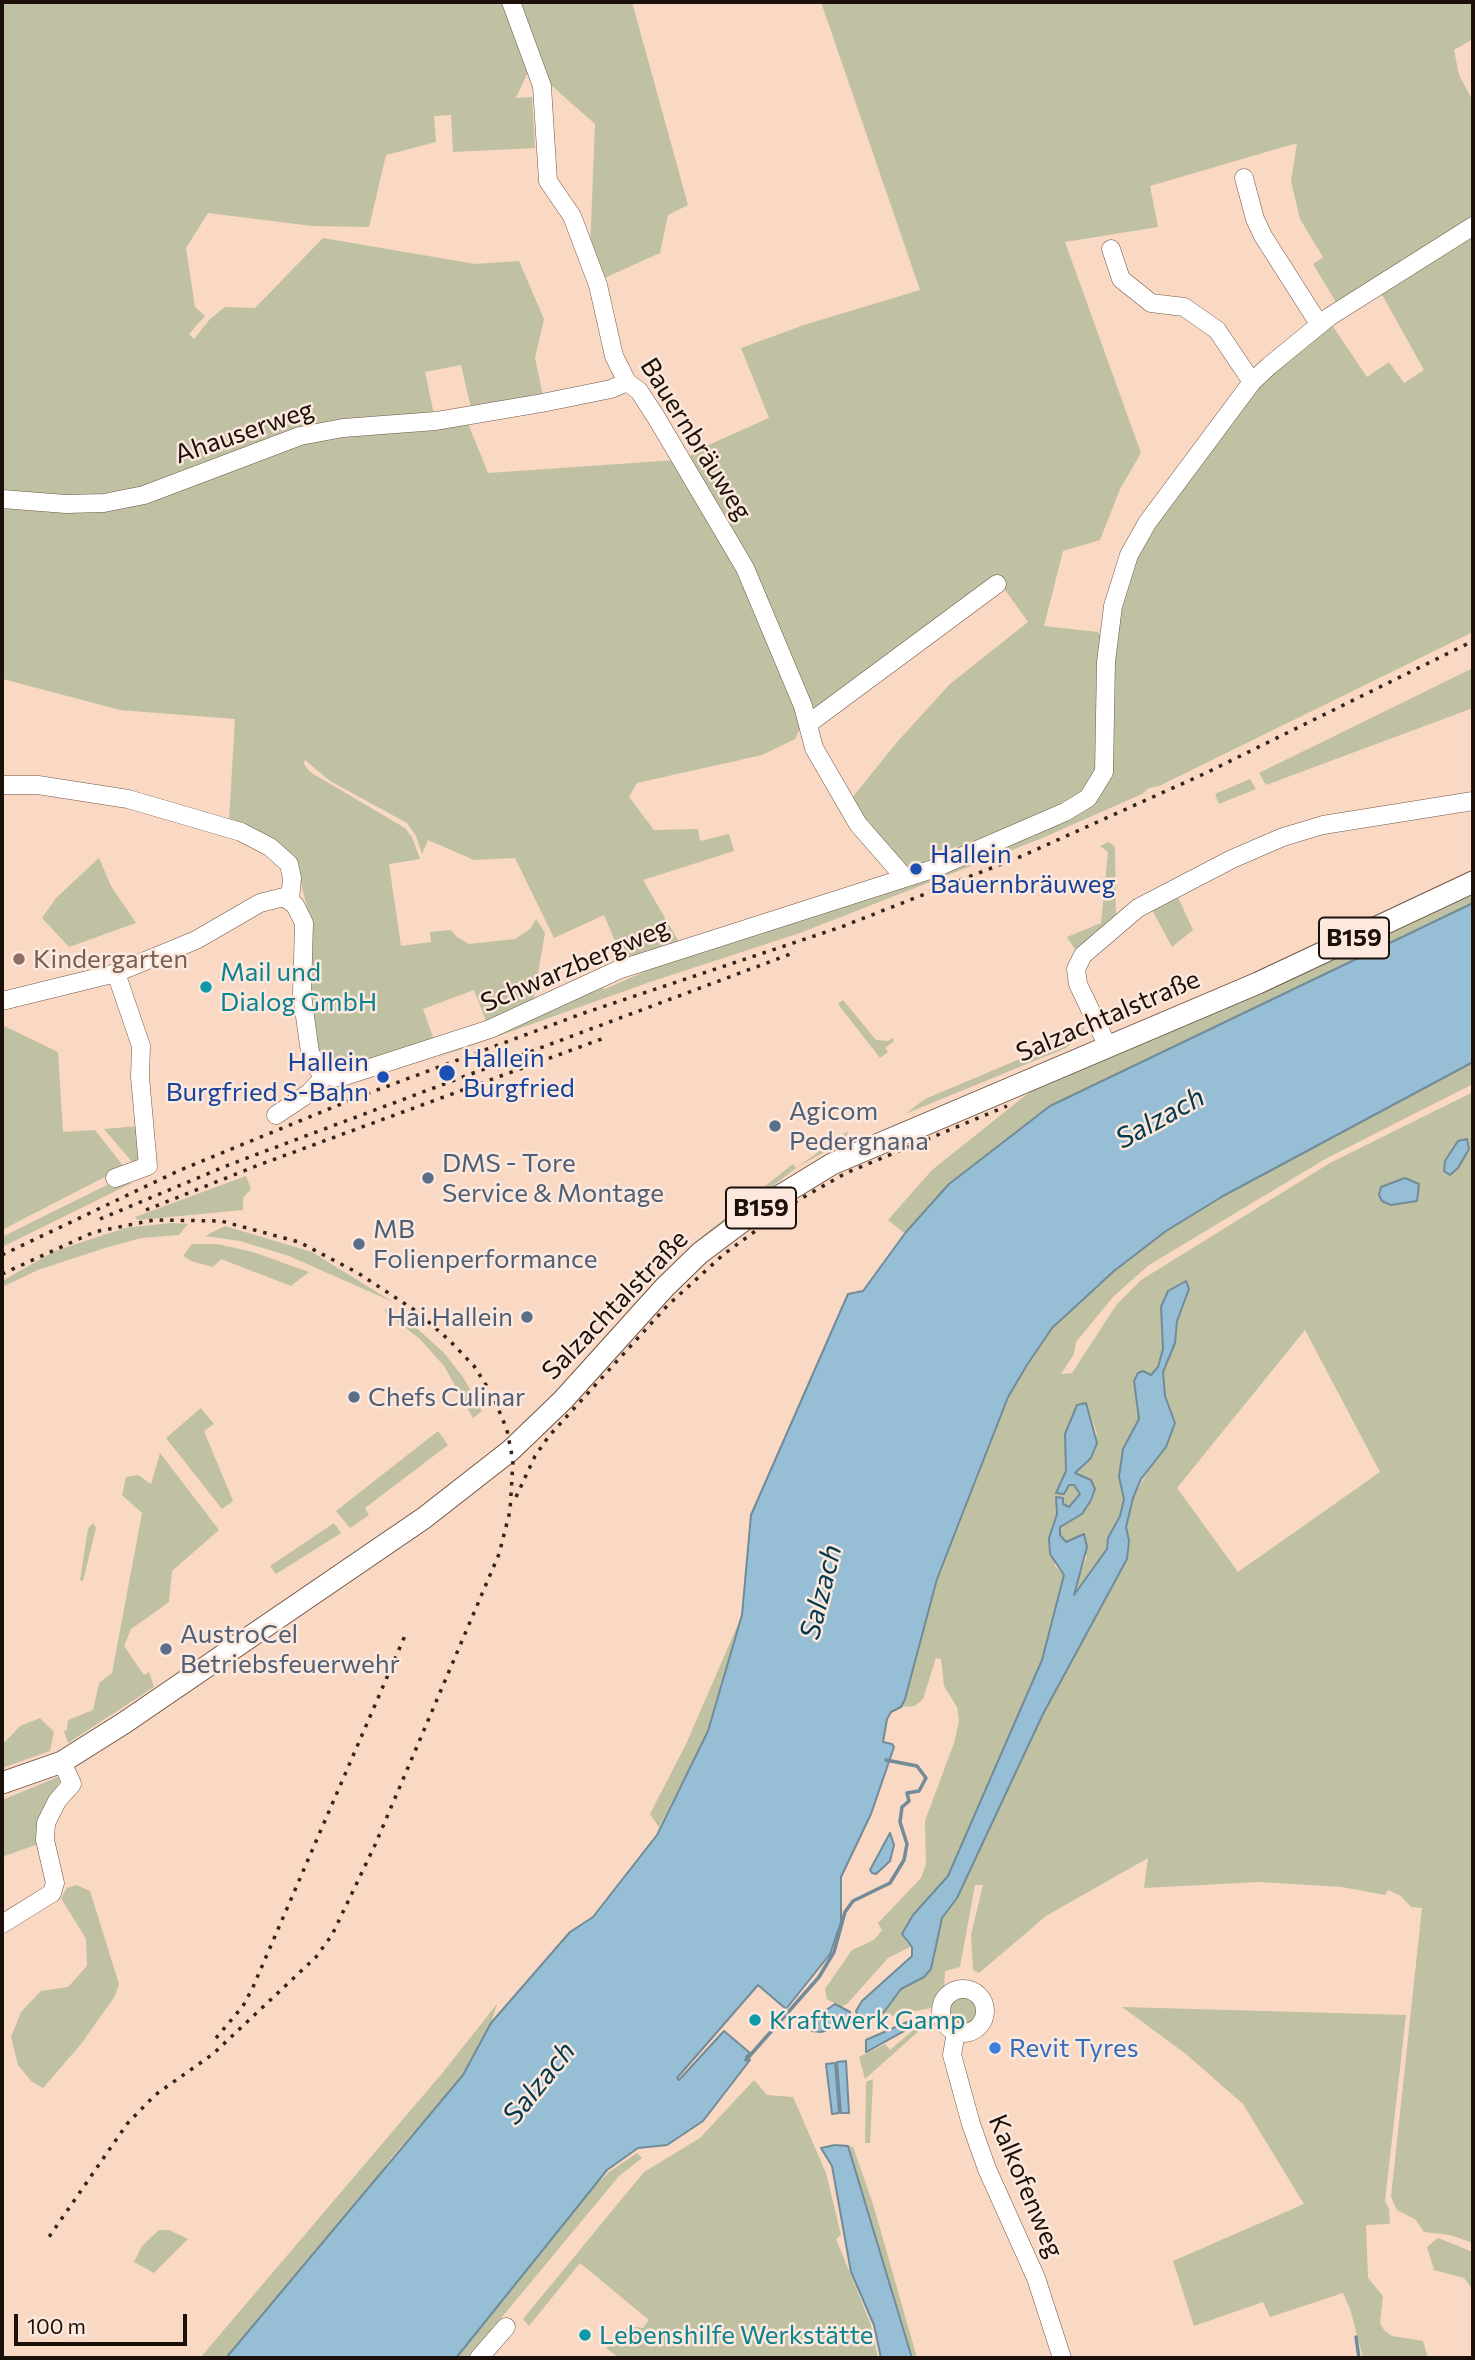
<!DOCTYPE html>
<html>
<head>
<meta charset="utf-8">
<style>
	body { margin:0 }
	#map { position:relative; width:1475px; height:2360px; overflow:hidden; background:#f9d8c4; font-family:Commissioner,sans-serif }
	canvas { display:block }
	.frame { position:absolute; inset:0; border:4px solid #1c110a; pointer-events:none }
	.scale { position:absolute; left:14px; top:2314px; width:173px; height:32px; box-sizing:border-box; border:4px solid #1c110a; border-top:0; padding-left:9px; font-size:21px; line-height:24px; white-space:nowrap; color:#1c110a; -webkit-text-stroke:5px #fce8dc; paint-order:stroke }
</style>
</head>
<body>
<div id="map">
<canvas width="1475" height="2360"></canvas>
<div class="frame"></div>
<div class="scale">100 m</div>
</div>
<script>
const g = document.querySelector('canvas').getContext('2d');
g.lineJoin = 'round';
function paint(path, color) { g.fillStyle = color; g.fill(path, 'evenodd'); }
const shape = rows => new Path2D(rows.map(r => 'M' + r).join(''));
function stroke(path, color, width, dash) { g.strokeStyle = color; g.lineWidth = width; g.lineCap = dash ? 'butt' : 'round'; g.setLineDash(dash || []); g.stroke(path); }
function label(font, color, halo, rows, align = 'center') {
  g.font = font + ' Commissioner,sans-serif'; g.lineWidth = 5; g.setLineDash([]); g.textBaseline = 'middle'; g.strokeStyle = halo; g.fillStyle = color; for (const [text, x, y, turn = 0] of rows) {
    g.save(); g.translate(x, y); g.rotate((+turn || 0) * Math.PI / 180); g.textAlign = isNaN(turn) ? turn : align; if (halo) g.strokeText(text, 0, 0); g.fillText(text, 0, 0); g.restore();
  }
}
paint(shape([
	[2,2,508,2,531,65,516,98,532,97,535,148,453,152,451,115,434,116,436,142,386,155,369,227,312,226,208,213,186,248,195,307,205,316,189,334,194,339,210,319,225,307,255,308,323,238,475,264,519,261,544,319,535,358,543,396,472,412,461,365,425,372,435,419,336,426,122,497,2,495],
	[517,2,632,2,688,205,668,215,660,253,600,280,590,251,595,124,543,78],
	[821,2,1473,4,1473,39,1454,50,1459,75,1473,101,1473,218,1337,304,1313,264,1323,257,1300,219,1291,181,1297,143,1150,186,1158,227,1065,242,1141,453,1120,489,1100,540,1063,551,1044,626,1098,632,1102,637,1100,763,1083,792,1063,806,916,867,904,867,865,824,851,799,898,741,950,684,1028,622,998,580,812,717,688,459,695,451,769,418,741,348,804,325,920,290],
	[1473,233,1473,632,1159,786,1149,788,1142,794,1040,839,800,933,650,982,428,1061,491,1036,597,987,605,989,648,970,654,964,1092,803,1111,691,1118,621,1132,562,1149,532,1243,404,1301,346,1332,325,1367,377,1389,362,1404,383,1424,370,1380,291],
	[467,421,488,473,677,460,740,567,802,724,795,739,762,755,637,783,629,797,654,830,698,829,700,841,729,834,734,851,643,880,679,942,624,962,604,915,554,938,515,858,474,860,428,840,422,854,416,836,407,823,330,781,305,760,304,764,310,772,405,828,412,837,420,859,389,864,401,946,431,942,430,932,451,930,457,937,469,944,515,939,530,929,536,919,545,933,533,1002,487,1024,474,990,423,1009,435,1043,339,1071,320,1058,309,1016,312,928,297,867,274,839,229,820,235,719,120,710,3,679,2,502,111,506,328,434],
	[1473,668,1473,708,1266,785,1259,773],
	[1250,779,1256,789,1219,804,1215,794],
	[1109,842,1115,847,1116,918,1079,949,1074,948,1067,937,1101,923,1108,852,1100,846],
	[99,858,111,886,136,923,69,947,42,918,56,898],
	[1473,893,1473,903,1050,1106,949,1184,904,1233,888,1220,932,1170,1036,1087,1102,1061],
	[1178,897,1193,930,1172,947,1150,906],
	[843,1000,876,1040,888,1041,893,1038,894,1041,885,1048,888,1052,880,1058,838,1004],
	[2,1025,58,1052,63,1132,95,1130,124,1167,2,1230],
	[1084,1026,1083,1034,1066,1048,905,1114,925,1099,1079,1034],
	[1473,1062,1473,1084,1327,1158,1149,1265,1113,1297,1076,1342,1074,1354,1061,1374,1072,1373,1117,1304,1141,1280,1330,1163,1473,1092,1473,2243,1450,2235,1424,2232,1416,2220,1397,2210,1391,2197,1422,1908,1411,1907,1401,1896,1388,1890,1385,1895,1342,1887,1259,1882,1144,1888,1148,1858,1046,1916,979,1973,973,1970,971,1935,983,1885,975,1885,960,1967,945,1971,944,1988,936,2007,880,2018,877,2016,901,1989,924,1977,931,1969,942,1918,957,1898,1043,1714,1121,1571,1129,1541,1126,1527,1133,1498,1151,1465,1171,1409,1165,1396,1163,1372,1175,1343,1177,1321,1161,1307,1163,1349,1158,1367,1135,1392,1140,1407,1139,1420,1123,1449,1119,1477,1124,1499,1120,1516,1108,1538,1107,1549,1072,1597,1087,1556,1071,1541,1066,1542,1060,1535,1060,1527,1082,1514,1091,1480,1075,1473,1097,1434,1086,1403,1077,1405,1065,1434,1069,1485,1079,1488,1080,1494,1069,1507,1056,1504,1057,1514,1052,1525,1055,1566,1064,1575,1042,1660,948,1877,913,1915,904,1930,906,1942,912,1946,888,1958,847,2004,841,2007,827,1999,825,1989,852,1950,874,1940,882,1930,878,1923,921,1878,926,1864,925,1821,954,1743,959,1721,957,1707,944,1686,941,1659,936,1658,923,1699,915,1706,901,1707,937,1579,1008,1397,1052,1328,1114,1271,1166,1231,1223,1196],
	[1305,1330,1380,1472,1238,1572,1177,1488],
	[139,1126,143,1158,133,1163,104,1129],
	[848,1131,845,1140,796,1168,698,1244,695,1242,793,1164,796,1168],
	[246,1176,251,1189,243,1198,243,1210,138,1220,135,1217],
	[119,1179,132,1183,2,1247,2,1237],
	[170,1223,188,1224,179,1235,141,1238,105,1248,38,1270,2,1287,2,1281,55,1251,125,1228],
	[225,1226,312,1252,393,1302,289,1256,240,1241,205,1236],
	[192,1244,217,1244,253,1252,309,1272,291,1286,221,1259,213,1267,191,1261,183,1256],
	[386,1308,410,1322,444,1353,463,1377,482,1411,473,1418,444,1366,420,1339,385,1312],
	[201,1408,214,1424,204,1431,233,1501,222,1509,166,1438],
	[438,1431,448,1445,365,1508,369,1515,350,1528,336,1511],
	[160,1453,219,1530,172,1571,169,1602,131,1629,124,1646,144,1675,149,1672,154,1687,68,1743,64,1731,67,1730,68,1720,93,1710,99,1683,112,1673,142,1513,122,1495,126,1477,138,1475,151,1484],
	[93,1523,96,1528,83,1581,80,1580,88,1529],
	[334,1523,341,1533,276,1574,270,1566],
	[742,1615,708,1731,659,1827,650,1814,687,1742],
	[40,1718,54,1732,50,1751,2,1768,2,1745,20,1726],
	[58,1777,60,1781,37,1826,38,1844,2,1857,2,1800],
	[76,1885,90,1891,119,1984,115,1996,81,2044,43,2088,32,2082,18,2065,11,2037,21,2012,41,1991,68,1987,87,1966,86,1939,61,1898,67,1888],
	'949 2010a15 15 0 1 1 30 0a15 15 0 1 1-30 0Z',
	[497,2004,491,2023,463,2075,391,2158,359,2202,226,2358,200,2358,444,2071],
	[1122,2007,1406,2015,1385,2201,1389,2209,1390,2224,1366,2225,1368,2278,1383,2296,1380,2323,1384,2330,1392,2336,1423,2341,1428,2358,1363,2358,1351,2312,1343,2293,1270,2317,1263,2302,1194,2326,1173,2261,1304,2204,1243,2104,1186,2054],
	[918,2026,920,2030,865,2079,859,2057,885,2044,890,2050],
	[873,2079,870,2143,865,2143,866,2082],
	[754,2080,767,2095,793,2097,826,2173,841,2235,836,2239,871,2325,878,2358,619,2358,606,2348,629,2326,643,2328,649,2320,580,2263,529,2326,523,2319,644,2172,700,2138],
	[848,2146,853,2147,873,2204,917,2358,913,2358],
	[637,2153,642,2158,619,2176,468,2358,456,2358,590,2191,609,2172],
	[159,2230,169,2230,188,2239,154,2273,134,2262,142,2246],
	[1438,2238,1473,2252,1473,2290,1464,2278,1434,2270,1427,2247]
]), '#bfc1a2');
const water = shape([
	[1473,903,1473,1062,1223,1196,1166,1231,1114,1271,1052,1328,1027,1365,1008,1397,937,1579,905,1699,901,1707,891,1712,887,1719,883,1742,892,1744,894,1747,871,1814,841,1877,841,1922,830,1954,786,2009,758,1985,677,2078,679,2080,724,2031,750,2053,746,2057,750,2060,703,2121,667,2145,638,2148,607,2170,456,2358,226,2358,463,2075,491,2023,570,1932,593,1917,657,1835,708,1731,742,1615,751,1515,848,1294,863,1291,906,1232,949,1184,1050,1106,1473,903],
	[1467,1139,1469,1149,1458,1168,1450,1175,1444,1171,1445,1161,1458,1141,1467,1139],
	[1405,1178,1419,1184,1417,1201,1391,1205,1382,1201,1379,1195,1381,1187,1405,1178],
	[1186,1281,1189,1289,1177,1321,1175,1343,1163,1372,1165,1396,1175,1423,1166,1447,1141,1479,1133,1498,1126,1527,1129,1541,1127,1559,1043,1714,957,1898,942,1918,931,1969,924,1977,901,1989,884,2012,859,2022,856,2011,862,2001,912,1956,912,1947,902,1934,913,1915,948,1876,1042,1660,1064,1575,1050,1554,1049,1538,1057,1514,1056,1497,1063,1498,1063,1504,1069,1507,1080,1494,1074,1485,1069,1485,1064,1494,1056,1493,1066,1471,1065,1434,1077,1405,1086,1403,1097,1443,1091,1458,1075,1473,1091,1480,1095,1489,1091,1500,1082,1514,1060,1527,1060,1535,1066,1542,1084,1534,1087,1547,1074,1595,1107,1549,1108,1538,1120,1516,1124,1499,1119,1477,1123,1449,1139,1419,1134,1381,1138,1373,1143,1371,1151,1375,1158,1367,1163,1349,1161,1307,1168,1291,1186,1281],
	[890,1833,894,1845,890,1861,876,1874,872,1873,870,1870,890,1833],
	[835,2004,850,2012,851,2023,821,2032,812,2031,812,2020,835,2004],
	[914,2019,913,2026,866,2052,866,2040,914,2019],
	[846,2061,849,2113,841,2113,837,2062,846,2061],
	[835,2063,839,2113,832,2114,826,2064,835,2063],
	[835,2145,848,2146,912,2358,881,2358,874,2325,851,2272,832,2166,821,2148,835,2145]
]);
paint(water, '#96bfd6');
stroke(water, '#718b99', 2);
stroke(shape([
	[746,2060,819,1977,834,1952,845,1912,853,1901,890,1883,904,1860,907,1844,900,1822,902,1807,909,1801,907,1793,919,1791,926,1778,917,1766,886,1760],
	[1356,2337,1359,2358],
	[1461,2358,1466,2358]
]), '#718b99', 3.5);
const minor = shape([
	[511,2,542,86,548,181,572,216,598,285,614,356,627,382,639,391,656,417,745,568,803,706,814,748,858,824,905,878],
	[1244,178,1255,219,1263,236,1319,324],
	[1111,249,1121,279,1151,303,1184,307,1217,330,1252,382],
	[2,499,66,504,104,503,144,495,300,436,343,428,436,421,542,403,611,389,627,382],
	[808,724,997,584],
	[2,785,38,785,128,799,241,832,270,847,289,864,292,878,290,900],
	[2,1001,116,973,196,940,260,903,284,897,295,905,304,923,302,995,310,1052,319,1071,333,1077,342,1077,490,1029,618,970,933,869,1065,812,1088,798,1104,772,1106,662,1113,606,1129,555,1147,523,1252,382,1269,366,1329,317,1473,226],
	[1108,1047,1078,984,1076,969,1083,955,1138,908,1232,859,1283,837,1323,825,1473,801],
	[276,1115,309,1093,326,1075],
	[115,1178,148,1166,140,1077,141,1046,116,973],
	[2,1924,52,1893,55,1883,45,1840,46,1823,57,1801,72,1784,62,1762],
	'941 2011a22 22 0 1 1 44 0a22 22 0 1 1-44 0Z',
	[956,2032,952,2055,971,2124,987,2169,1036,2278,1062,2358],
	[479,2358,506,2327]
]);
const major = shape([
	[2,1783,62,1762,124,1723,424,1518,511,1450,563,1400,665,1287,700,1253,760,1208,832,1164,1258,983,1473,882]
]);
stroke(minor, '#715544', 19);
stroke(major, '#715544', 23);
stroke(minor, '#fff', 18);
stroke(major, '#fff', 21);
stroke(shape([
	[146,1210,256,1166,607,1037],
	[100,1219,231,1164,796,952],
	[2,1255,178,1171,353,1099,584,1013,841,927,1022,856,1206,773,1473,641],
	[2,1274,94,1232,154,1220,221,1221,299,1242,358,1273,416,1311,449,1340,474,1366,493,1396,507,1430,513,1461,510,1511,499,1554,375,1845,332,1935,316,1957,213,2054,155,2095,127,2124,49,2237],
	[516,1497,535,1456,549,1436,667,1306,724,1254,795,1202,846,1173,1007,1106],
	[216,2038,243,2006,253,1987,407,1631]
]), '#33251d', 3.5, [3.5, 7]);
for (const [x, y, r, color] of [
	[916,869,7,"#1a4fb4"],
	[19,959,7,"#8d6e63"],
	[206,987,7,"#0f9aa8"],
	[447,1073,9,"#1a4fb4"],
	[383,1077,7,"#1a4fb4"],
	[775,1126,7,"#5c6f8a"],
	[428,1178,7,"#5c6f8a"],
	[359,1244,7,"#5c6f8a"],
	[527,1317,7,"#5c6f8a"],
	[354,1397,7,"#5c6f8a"],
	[166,1649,7,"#5c6f8a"],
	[755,2020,7,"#0f9aa8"],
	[995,2048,7,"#3f7fe0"],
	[585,2335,7,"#0f9aa8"]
]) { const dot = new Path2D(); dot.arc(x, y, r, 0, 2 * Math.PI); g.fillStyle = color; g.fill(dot); stroke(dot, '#fce8dc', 2.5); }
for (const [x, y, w] of [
	[1354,938,70],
	[761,1208,70]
]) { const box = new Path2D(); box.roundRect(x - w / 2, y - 20.5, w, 41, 5); g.fillStyle = '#fce8dc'; g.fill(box); stroke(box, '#1c110a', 2); }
label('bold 24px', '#1c110a', null, [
	["B159",1354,938],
	["B159",761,1208]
]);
label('26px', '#1c110a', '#fce8dc', [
	["Ahauserweg",244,432,-19],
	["Bauernbräuweg",696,439,58],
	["Schwarzbergweg",575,965,-23],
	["Salzachtalstraße",1108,1016,-23],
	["Salzachtalstraße",615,1305,-46],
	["Kalkofenweg",1026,2186,67]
]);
label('26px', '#164399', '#fce8dc', [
	["Hallein",930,854],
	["Bauernbräuweg",930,884],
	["Hallein",463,1058],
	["Burgfried",463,1088],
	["Hallein",369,1062,"right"],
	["Burgfried S-Bahn",369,1092,"right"]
], 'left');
label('26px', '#785e54', '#fce8dc', [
	["Kindergarten",33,959]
], 'left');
label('26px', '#0d838f', '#fce8dc', [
	["Mail und",220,972],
	["Dialog GmbH",220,1002],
	["Kraftwerk Gamp",769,2020],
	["Lebenshilfe Werkstätte",599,2335]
], 'left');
label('26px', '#4e5e75', '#fce8dc', [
	["Agicom",789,1111],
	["Pedergnana",789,1141],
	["DMS - Tore",442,1163],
	["Service & Montage",442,1193],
	["MB",373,1229],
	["Folienperformance",373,1259],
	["Hai Hallein",513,1317,"right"],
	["Chefs Culinar",368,1397],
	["AustroCel",180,1634],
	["Betriebsfeuerwehr",180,1664]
], 'left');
label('26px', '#366cbe', '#fce8dc', [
	["Revit Tyres",1009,2048]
], 'left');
label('italic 28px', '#003950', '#fce8dc', [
	["Salzach",1160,1118,-29],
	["Salzach",821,1592,-76],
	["Salzach",539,2083,-51]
]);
</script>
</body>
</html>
